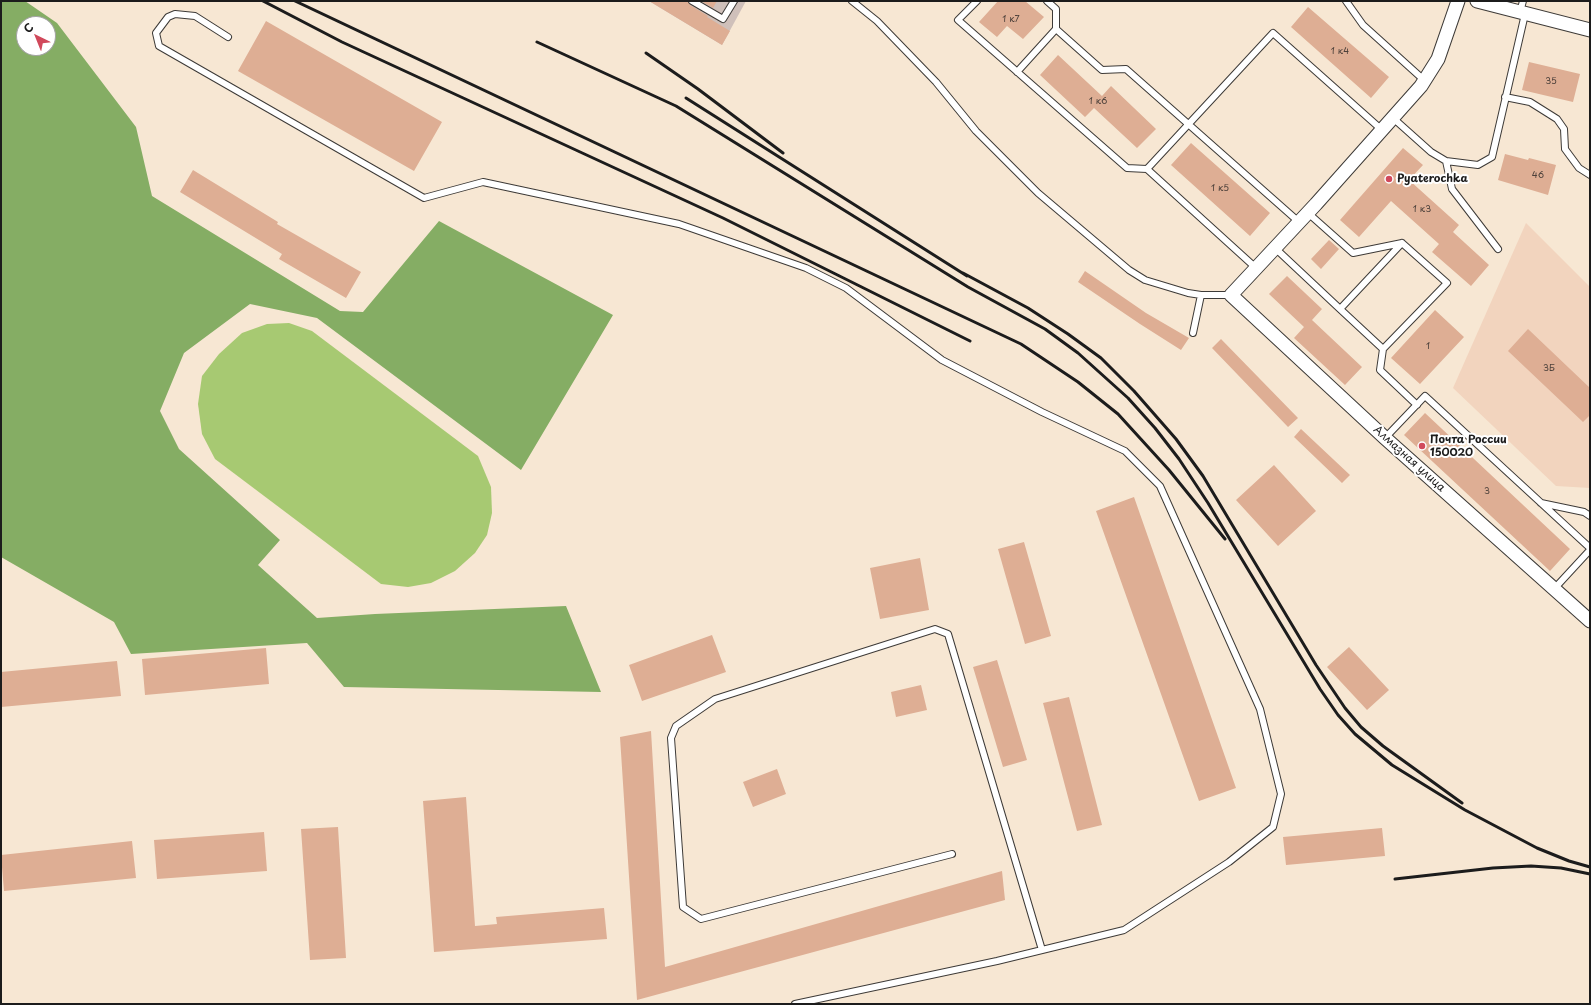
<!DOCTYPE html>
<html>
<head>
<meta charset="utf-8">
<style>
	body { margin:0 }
	#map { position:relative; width:1591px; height:1005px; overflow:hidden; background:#f7e7d3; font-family:"Playpen Sans",sans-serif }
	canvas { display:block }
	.frame { position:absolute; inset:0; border:2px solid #1c1c1c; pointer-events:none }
	.north { position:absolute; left:16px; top:16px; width:40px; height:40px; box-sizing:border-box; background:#fff; border:1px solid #a4a4a4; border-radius:50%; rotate:317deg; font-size:11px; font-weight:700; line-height:16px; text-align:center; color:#1c1c1c }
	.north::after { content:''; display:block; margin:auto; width:14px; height:18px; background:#d1495b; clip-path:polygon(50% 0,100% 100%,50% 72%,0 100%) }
</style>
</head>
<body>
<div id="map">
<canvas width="1591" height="1005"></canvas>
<div class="frame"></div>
<div class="north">С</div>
</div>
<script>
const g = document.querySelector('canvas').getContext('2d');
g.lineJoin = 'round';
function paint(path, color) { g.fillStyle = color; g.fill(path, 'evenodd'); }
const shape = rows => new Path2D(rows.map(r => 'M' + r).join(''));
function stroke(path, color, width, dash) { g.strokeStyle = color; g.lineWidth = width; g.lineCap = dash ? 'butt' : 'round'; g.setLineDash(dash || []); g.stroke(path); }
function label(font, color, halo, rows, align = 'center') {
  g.font = font + ' "Playpen Sans",sans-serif'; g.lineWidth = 4; g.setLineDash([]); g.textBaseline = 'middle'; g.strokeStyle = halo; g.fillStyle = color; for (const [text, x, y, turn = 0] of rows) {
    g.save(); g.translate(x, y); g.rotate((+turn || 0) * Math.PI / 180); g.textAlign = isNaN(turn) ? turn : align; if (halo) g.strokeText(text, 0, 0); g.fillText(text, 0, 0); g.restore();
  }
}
paint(shape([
	[1526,223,1590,287,1590,488,1556,486,1453,388]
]), '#f2d4be');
paint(shape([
	[649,1,746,1,722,45]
]), '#cfc0ba');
paint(shape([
	[289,323,312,331,478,456,491,487,492,513,487,535,475,553,455,571,431,583,408,587,381,584,215,459,202,434,198,404,202,376,219,354,242,333,267,324]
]), '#a7c972');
paint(shape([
	[1,1,25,1,57,23,136,127,152,196,340,311,363,312,439,221,613,315,521,470,317,318,250,304,184,353,160,411,179,449,280,540,258,565,317,618,375,614,566,606,601,692,344,687,307,643,131,654,114,622,1,557],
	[24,24,48,24,48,48,24,48]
]), '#85ad64');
paint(shape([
	[649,1,688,1,690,5,708,16,707,17,730,31,722,45],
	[701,1,717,1,713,8],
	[998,1,1025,1,1044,17,1023,39,1007,26,997,37,979,22],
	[1308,7,1389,77,1371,98,1291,27],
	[266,21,442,122,414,171,238,71],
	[1058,55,1102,96,1111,86,1156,129,1137,148,1094,108,1085,117,1040,75],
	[1529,62,1580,74,1573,102,1522,90],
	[1191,143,1270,213,1250,236,1171,165],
	[1403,148,1423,165,1409,180,1459,225,1453,232,1489,265,1471,286,1432,252,1439,244,1391,201,1359,237,1340,220],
	[1505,154,1528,160,1529,158,1556,165,1548,195,1498,180],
	[193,170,278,222,277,224,361,272,346,298,279,259,282,254,180,192],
	[1329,240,1339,249,1321,269,1311,259],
	[1085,271,1146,313,1189,338,1181,350,1140,324,1078,282],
	[1287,276,1322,309,1312,320,1362,367,1345,385,1294,338,1304,327,1269,294],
	[1435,310,1464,337,1420,384,1391,358],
	[1528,329,1590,388,1590,415,1583,422,1508,351],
	[1221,339,1298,418,1288,427,1212,348],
	[1425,413,1570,549,1550,571,1404,435],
	[1301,429,1350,475,1342,483,1294,437],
	[1274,465,1316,511,1278,546,1236,500],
	[1134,497,1236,788,1199,801,1096,511],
	[1024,542,1051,636,1025,644,998,549],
	[920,558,929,610,880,619,870,568],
	[712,635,726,672,642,701,629,665],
	[1349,647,1389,690,1367,710,1327,667],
	[266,648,269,684,145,695,142,659],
	[997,660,1027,760,1003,767,973,667],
	[117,661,121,696,1,707,1,672],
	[921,685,927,710,896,717,891,692],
	[1069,697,1102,825,1077,831,1043,703],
	[651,731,665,967,1002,871,1005,900,637,1000,620,737],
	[777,769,786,794,753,807,743,782],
	[466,797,475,926,497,924,496,917,604,908,607,939,434,952,423,801],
	[338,827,346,958,310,960,301,829],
	[1382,828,1385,856,1286,865,1283,837],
	[264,832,267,871,157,879,154,840],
	[132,841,136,878,4,891,1,855]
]), '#deae94');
const lane = shape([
	[692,1,723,19,734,1],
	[852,1,877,21,936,82,976,131,1038,193,1129,270,1145,280,1188,293,1201,295,1231,295],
	[977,1,958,20,1127,168,1147,169,1256,268],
	[1047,1,1056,9,1056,29,1102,70,1126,69,1299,222],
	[1346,1,1363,25,1425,81],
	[1520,12,1523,1],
	[228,37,195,16,175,14,168,17,156,33,159,46,424,198,483,182,679,224,806,268,846,288,942,360,1042,412,1125,451,1160,486,1260,709,1281,794,1273,827,1229,862,1124,930,997,961,795,1004],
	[1017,72,1056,29],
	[1505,97,1530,102,1557,119,1564,129,1565,149,1579,168,1590,175],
	[1393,118,1431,152,1446,161,1478,165,1492,157,1525,14],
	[1446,161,1452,189,1498,249],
	[1147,169,1273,33,1382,130],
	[1308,213,1353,253,1402,243],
	[1275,248,1340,309,1383,349,1447,283,1402,243,1340,309],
	[1193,333,1201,295],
	[1383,349,1380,370,1417,405],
	[1385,438,1425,396,1590,548],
	[1541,503,1584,512,1590,516],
	[1554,589,1590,550],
	[952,854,701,919,683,907,671,738,676,726,715,699,935,629,948,634,1042,950]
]);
const street = shape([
	[1458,1,1438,59,1421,86,1316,204,1231,295,1385,438,1590,621],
	[1477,1,1590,30]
]);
stroke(lane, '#3d3a37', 8);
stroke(street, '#3d3a37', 15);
stroke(lane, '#fff', 6);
stroke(street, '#fff', 13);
stroke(shape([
	[263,1,342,42,723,218,970,341],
	[295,1,1021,344,1078,382,1118,414,1169,470,1225,539],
	[537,42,676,106,968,287,1045,329,1078,353,1128,398,1155,428,1179,459,1208,503,1320,689,1338,715,1355,734,1392,765,1465,810,1537,848,1569,861,1590,867],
	[646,53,698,89,783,153],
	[686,98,967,276],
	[963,273,1028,308,1068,334,1101,358,1134,391,1176,439,1203,476,1316,665,1345,708,1361,727,1383,746,1462,803],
	[1395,879,1493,868,1531,866,1561,868,1590,874]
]), '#1c1c1c', 3);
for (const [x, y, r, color] of [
	[1389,179,4,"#d1495b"],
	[1422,446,4,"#d1495b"]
]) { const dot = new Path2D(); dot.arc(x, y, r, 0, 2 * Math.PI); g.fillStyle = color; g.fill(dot); stroke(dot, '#fff', 1.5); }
label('9px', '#4c403a', null, [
	["1 к7",1011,20],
	["1 к4",1340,52],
	["35",1551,82],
	["1 к6",1098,102],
	["46",1538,176],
	["1 к5",1220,189],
	["1 к3",1422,210],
	["1",1428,347],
	["3Б",1549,369],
	["3",1487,492]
]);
label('bold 11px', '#1c1c1c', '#fff', [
	["Pyaterochka",1397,179],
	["Почта России",1430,440],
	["150020",1430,453]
], 'left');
label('11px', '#1c1c1c', '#fff', [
	["Алмазная улица",1409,459,42]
]);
</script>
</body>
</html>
